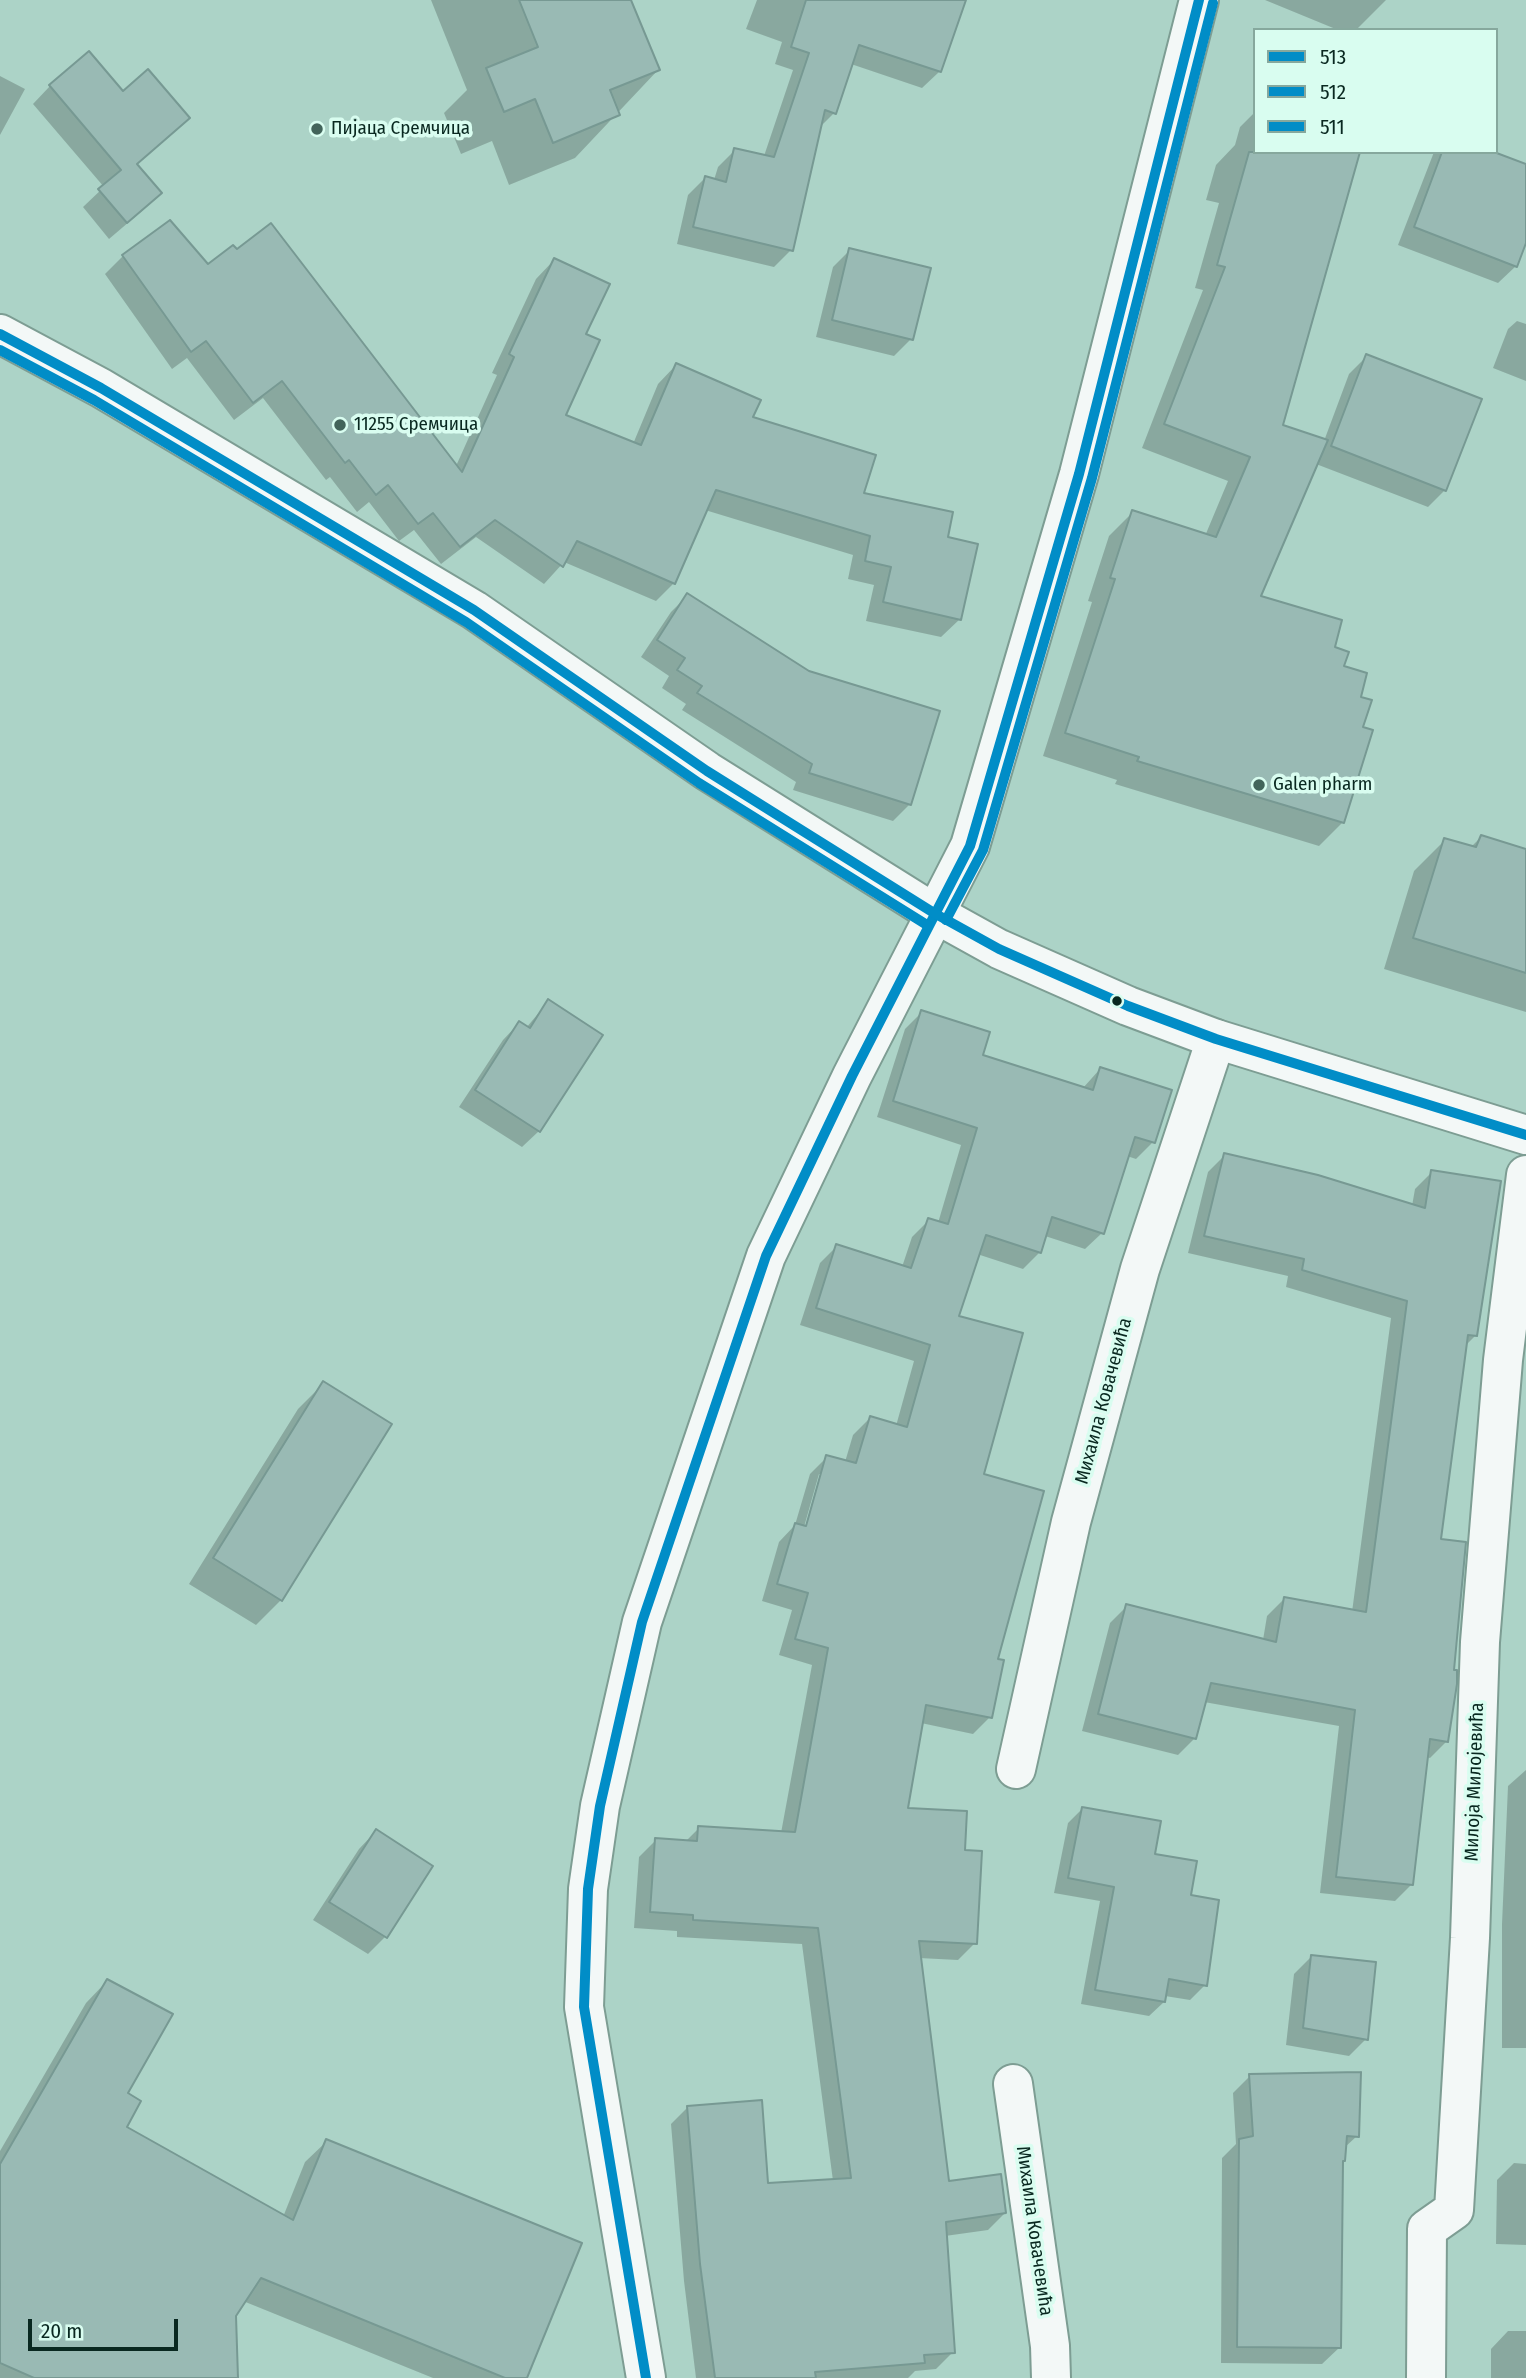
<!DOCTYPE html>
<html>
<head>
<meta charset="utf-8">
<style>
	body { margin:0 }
	#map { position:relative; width:1526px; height:2378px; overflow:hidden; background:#acd3c7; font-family:"Fira Sans Condensed",sans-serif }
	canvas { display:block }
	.legend { position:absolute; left:1253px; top:28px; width:245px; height:126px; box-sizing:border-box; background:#d9fdf0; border:2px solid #86a89d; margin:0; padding:9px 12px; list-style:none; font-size:21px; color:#092820 }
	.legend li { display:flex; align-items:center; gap:14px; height:35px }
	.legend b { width:35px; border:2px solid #86a89d }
	.scale { position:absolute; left:28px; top:2319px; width:150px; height:32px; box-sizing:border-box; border:4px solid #092820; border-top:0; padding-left:9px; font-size:21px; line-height:24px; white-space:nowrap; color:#092820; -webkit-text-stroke:5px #d9fdf0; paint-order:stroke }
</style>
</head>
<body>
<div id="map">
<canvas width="1526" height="2378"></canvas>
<ul class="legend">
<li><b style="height:9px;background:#018dc7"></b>513</li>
<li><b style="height:9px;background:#018dc7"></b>512</li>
<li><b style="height:9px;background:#018dc7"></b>511</li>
</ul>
<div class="scale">20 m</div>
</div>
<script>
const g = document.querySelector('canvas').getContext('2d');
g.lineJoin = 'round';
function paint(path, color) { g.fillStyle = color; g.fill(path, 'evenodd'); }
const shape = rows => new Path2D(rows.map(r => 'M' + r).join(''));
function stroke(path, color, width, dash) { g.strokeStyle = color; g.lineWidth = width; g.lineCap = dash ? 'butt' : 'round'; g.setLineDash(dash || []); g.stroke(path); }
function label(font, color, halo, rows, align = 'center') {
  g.font = font + ' "Fira Sans Condensed",sans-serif'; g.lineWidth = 7; g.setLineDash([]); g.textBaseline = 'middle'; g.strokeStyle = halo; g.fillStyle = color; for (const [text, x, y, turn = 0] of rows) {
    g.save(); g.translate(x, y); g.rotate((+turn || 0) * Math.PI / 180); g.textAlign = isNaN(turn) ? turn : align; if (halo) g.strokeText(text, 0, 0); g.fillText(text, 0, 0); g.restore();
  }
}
paint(shape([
	[431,0,629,0,658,70,575,158,509,185,492,141,461,154,444,113,467,90],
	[757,0,964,0,939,72,922,88,851,64,834,113,819,128,791,250,774,267,677,244,688,195,705,178,714,180,718,167,735,150,764,156,793,70,775,64,782,42,746,29],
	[1265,0,1386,0,1356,30,1338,30],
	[0,76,25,89,0,135],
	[50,86,123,94,143,210,109,239,83,207,104,187,33,104],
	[1255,112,1255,152,1281,427,1324,441,1349,374,1366,357,1445,490,1428,507,1316,464,1259,597,1333,649,1359,698,1361,728,1343,822,1319,846,1115,784,1117,780,1043,756,1092,602,1088,601,1109,536,1133,512,1205,536,1228,481,1142,448,1203,290,1195,288,1219,203,1206,200,1216,165,1235,145,1240,127],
	[1434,152,1489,152,1526,166,1526,238,1516,266,1498,283,1398,245],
	[850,250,911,339,894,356,816,337,833,267],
	[123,256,208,266,456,466,497,375,492,373,536,279,554,260,584,334,564,416,633,444,658,384,676,365,861,495,946,539,960,619,941,637,866,621,874,585,848,579,853,555,705,510,674,583,656,601,564,562,544,584,476,537,441,564,414,530,399,541,369,502,357,512,330,477,326,480,263,398,234,420,187,358,172,369,105,274],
	[1517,321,1526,324,1526,381,1493,368,1508,329],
	[688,595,910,804,893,821,793,790,796,782,682,710,686,704,662,688,669,676,641,657,671,612],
	[1481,837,1526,850,1526,1012,1384,969,1414,871,1445,840,1470,848],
	[548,1002,539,1131,522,1147,459,1107,503,1040,519,1023,526,1028],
	[922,1012,981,1056,1083,1088,1100,1069,1153,1142,1136,1159,1127,1156,1102,1233,1085,1249,1045,1236,1040,1252,1023,1269,977,1254,957,1317,982,1476,996,1660,990,1717,973,1734,921,1723,906,1810,963,1852,975,1943,958,1960,919,1958,947,2183,1005,2213,988,2230,945,2236,953,2352,936,2369,915,2371,908,2378,696,2378,684,2281,671,2124,688,2107,766,2185,833,2181,802,1944,677,1937,677,1931,634,1928,639,1857,656,1840,685,1842,699,1828,781,1833,812,1665,779,1655,792,1610,762,1601,779,1542,795,1525,810,1474,827,1457,845,1462,853,1435,870,1418,896,1426,914,1361,800,1325,820,1263,837,1246,902,1267,912,1237,929,1220,938,1223,961,1145,877,1117,905,1029],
	[819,1474,823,1474,805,1535,802,1534],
	[1225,1155,1412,1206,1415,1189,1432,1172,1475,1336,1465,1346,1439,1540,1447,1741,1430,1758,1426,1757,1412,1884,1395,1901,1320,1893,1339,1726,1204,1702,1195,1738,1178,1755,1082,1731,1110,1623,1127,1606,1263,1640,1267,1616,1284,1599,1352,1612,1391,1318,1286,1287,1288,1276,1188,1253,1208,1172],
	[324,1383,281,1600,256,1625,189,1584,298,1409],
	[1526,1770,1526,2048,1502,2048,1502,1924,1508,1786],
	[1082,1809,1153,1855,1189,1897,1205,1985,1190,2000,1165,1996,1164,2002,1149,2016,1081,2004,1100,1901,1054,1893,1068,1823],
	[376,1831,430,1866,385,1937,368,1954,313,1920,359,1849],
	[1311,1957,1366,2039,1349,2056,1286,2045,1294,1974],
	[107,1981,125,2093,124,2127,283,2217,305,2162,327,2141,525,2378,433,2378,206,2286,236,2378,0,2378,0,2151,86,2003],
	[1250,2076,1357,2136,1344,2148,1341,2163,1340,2347,1322,2364,1221,2363,1222,2158,1236,2144,1233,2093],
	[1514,2163,1526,2164,1526,2245,1496,2244,1497,2180],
	[1508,2331,1526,2331,1526,2378,1491,2378,1491,2349]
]), '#0003');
const building = shape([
	[519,0,631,0,660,70,610,90,620,115,553,143,535,99,504,112,486,68,538,47,519,0],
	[806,0,966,0,941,72,859,45,836,114,825,110,793,251,693,227,705,176,726,182,734,148,774,157,809,53,791,47,806,0],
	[89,51,123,91,148,69,190,118,137,164,162,193,127,223,98,189,121,170,49,85,89,51],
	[1249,152,1360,152,1283,425,1328,440,1261,596,1342,620,1335,647,1349,652,1344,666,1367,673,1361,697,1372,700,1363,727,1373,730,1344,823,1137,761,1139,757,1065,733,1115,579,1110,578,1132,510,1216,537,1250,457,1164,424,1225,267,1217,265,1249,152],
	[1442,152,1494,152,1526,164,1526,243,1517,267,1414,227,1442,152],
	[170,220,208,264,233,245,237,249,271,223,462,472,514,357,509,354,554,258,610,284,586,334,600,340,566,415,641,445,676,363,761,400,753,417,876,455,864,493,953,512,948,537,978,544,961,620,883,602,891,567,865,561,870,536,716,490,675,584,577,541,563,567,495,520,460,547,433,513,418,524,388,485,376,495,349,460,345,463,282,381,253,403,206,341,191,352,122,255,170,220],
	[849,248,931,268,913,340,832,320,849,248],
	[1366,354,1482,399,1446,491,1331,446,1366,354],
	[687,593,809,671,940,711,911,805,809,773,812,764,697,693,702,686,677,670,685,658,657,640,687,593],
	[1481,835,1526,849,1526,973,1413,938,1444,838,1476,847,1481,835],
	[548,999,603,1035,540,1132,475,1090,519,1021,530,1028,548,999],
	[921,1010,990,1032,983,1055,1093,1090,1100,1067,1172,1090,1155,1143,1135,1137,1104,1234,1052,1217,1041,1253,986,1235,959,1316,1023,1333,984,1474,1044,1491,998,1659,1004,1660,992,1718,926,1705,908,1808,967,1811,965,1850,982,1851,977,1944,919,1941,949,2181,1001,2174,1006,2213,946,2222,955,2353,924,2355,925,2363,815,2372,816,2378,715,2378,700,2264,687,2106,762,2100,768,2183,851,2178,818,1928,693,1920,693,1915,650,1912,655,1838,697,1841,698,1826,795,1832,828,1648,795,1639,808,1593,777,1584,795,1523,806,1526,826,1455,856,1463,870,1416,907,1427,930,1345,816,1308,836,1244,911,1268,928,1218,948,1224,977,1128,893,1101,921,1010],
	[1224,1153,1318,1175,1425,1208,1431,1170,1501,1181,1477,1336,1468,1335,1441,1539,1466,1542,1454,1670,1457,1670,1457,1684,1448,1742,1430,1739,1413,1885,1336,1877,1355,1710,1211,1683,1196,1739,1098,1714,1126,1604,1276,1642,1284,1597,1366,1612,1407,1301,1302,1270,1304,1259,1204,1236,1224,1153],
	[323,1381,392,1424,282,1601,213,1558,323,1381],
	[1082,1807,1161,1821,1155,1854,1197,1861,1191,1895,1219,1900,1207,1986,1169,1979,1165,2002,1095,1990,1114,1887,1068,1878,1082,1807],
	[376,1829,433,1866,387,1938,329,1902,376,1829],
	[1311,1955,1376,1962,1368,2040,1303,2028,1311,1955],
	[107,1979,173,2014,128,2093,141,2101,127,2127,293,2220,326,2139,582,2243,527,2378,505,2378,261,2278,236,2316,238,2378,34,2378,0,2363,0,2164,107,1979],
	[1361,2072,1359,2137,1347,2136,1345,2161,1343,2161,1341,2348,1237,2347,1239,2139,1253,2136,1249,2074,1361,2072]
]);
paint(building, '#99bab4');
stroke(building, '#779993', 2);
const street = shape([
	[1016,1769,1071,1522,1140,1269,1216,1039],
	[1013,2084,1050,2346,1051,2378],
	[646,2378,584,2007,588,1889,600,1806,642,1622,766,1256,852,1076,970,846,1079,474,1199,0],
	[1426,2378,1427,2229,1454,2210,1470,1938,1480,1642,1503,1360,1526,1175]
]);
const secondary = shape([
	[0,334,101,388,474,610,707,771,934,913,999,949,1128,1006,1216,1039,1526,1135]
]);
stroke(street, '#7d9d93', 42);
stroke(secondary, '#7d9d93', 42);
stroke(street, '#f3f8f7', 38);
stroke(secondary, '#f3f8f7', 38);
stroke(shape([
	[646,2378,584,2007,588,1889,600,1806,642,1622,766,1256,852,1076,970,846,1079,474,1199,0]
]), '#018dc7', 10);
stroke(shape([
	[0,350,94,400,466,622,699,783,927,925],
	[946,920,983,850,1092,478,1213,3]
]), '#018dc7', 10);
stroke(shape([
	[0,334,101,388,474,610,707,771,934,913,999,949,1128,1006,1216,1039,1526,1135]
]), '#018dc7', 10);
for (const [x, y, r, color] of [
	[317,129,7,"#42645a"],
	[340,425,7,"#42645a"],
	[1259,785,7,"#42645a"],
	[1117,1001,6,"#092820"]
]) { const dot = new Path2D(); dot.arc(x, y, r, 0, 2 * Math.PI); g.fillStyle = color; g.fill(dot); stroke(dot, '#d9fdf0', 2.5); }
label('19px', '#092820', '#d9fdf0', [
	["Пијаца Сремчица",331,129],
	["11255 Сремчица",354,425],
	["Galen pharm",1273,785]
], 'left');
label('19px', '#092820', '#d9fdf0', [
	["Михаила Ковачевића",1104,1401,-75],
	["Милоја Милојевића",1475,1782,-88],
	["Михаила Ковачевића",1034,2231,82]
]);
</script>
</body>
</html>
